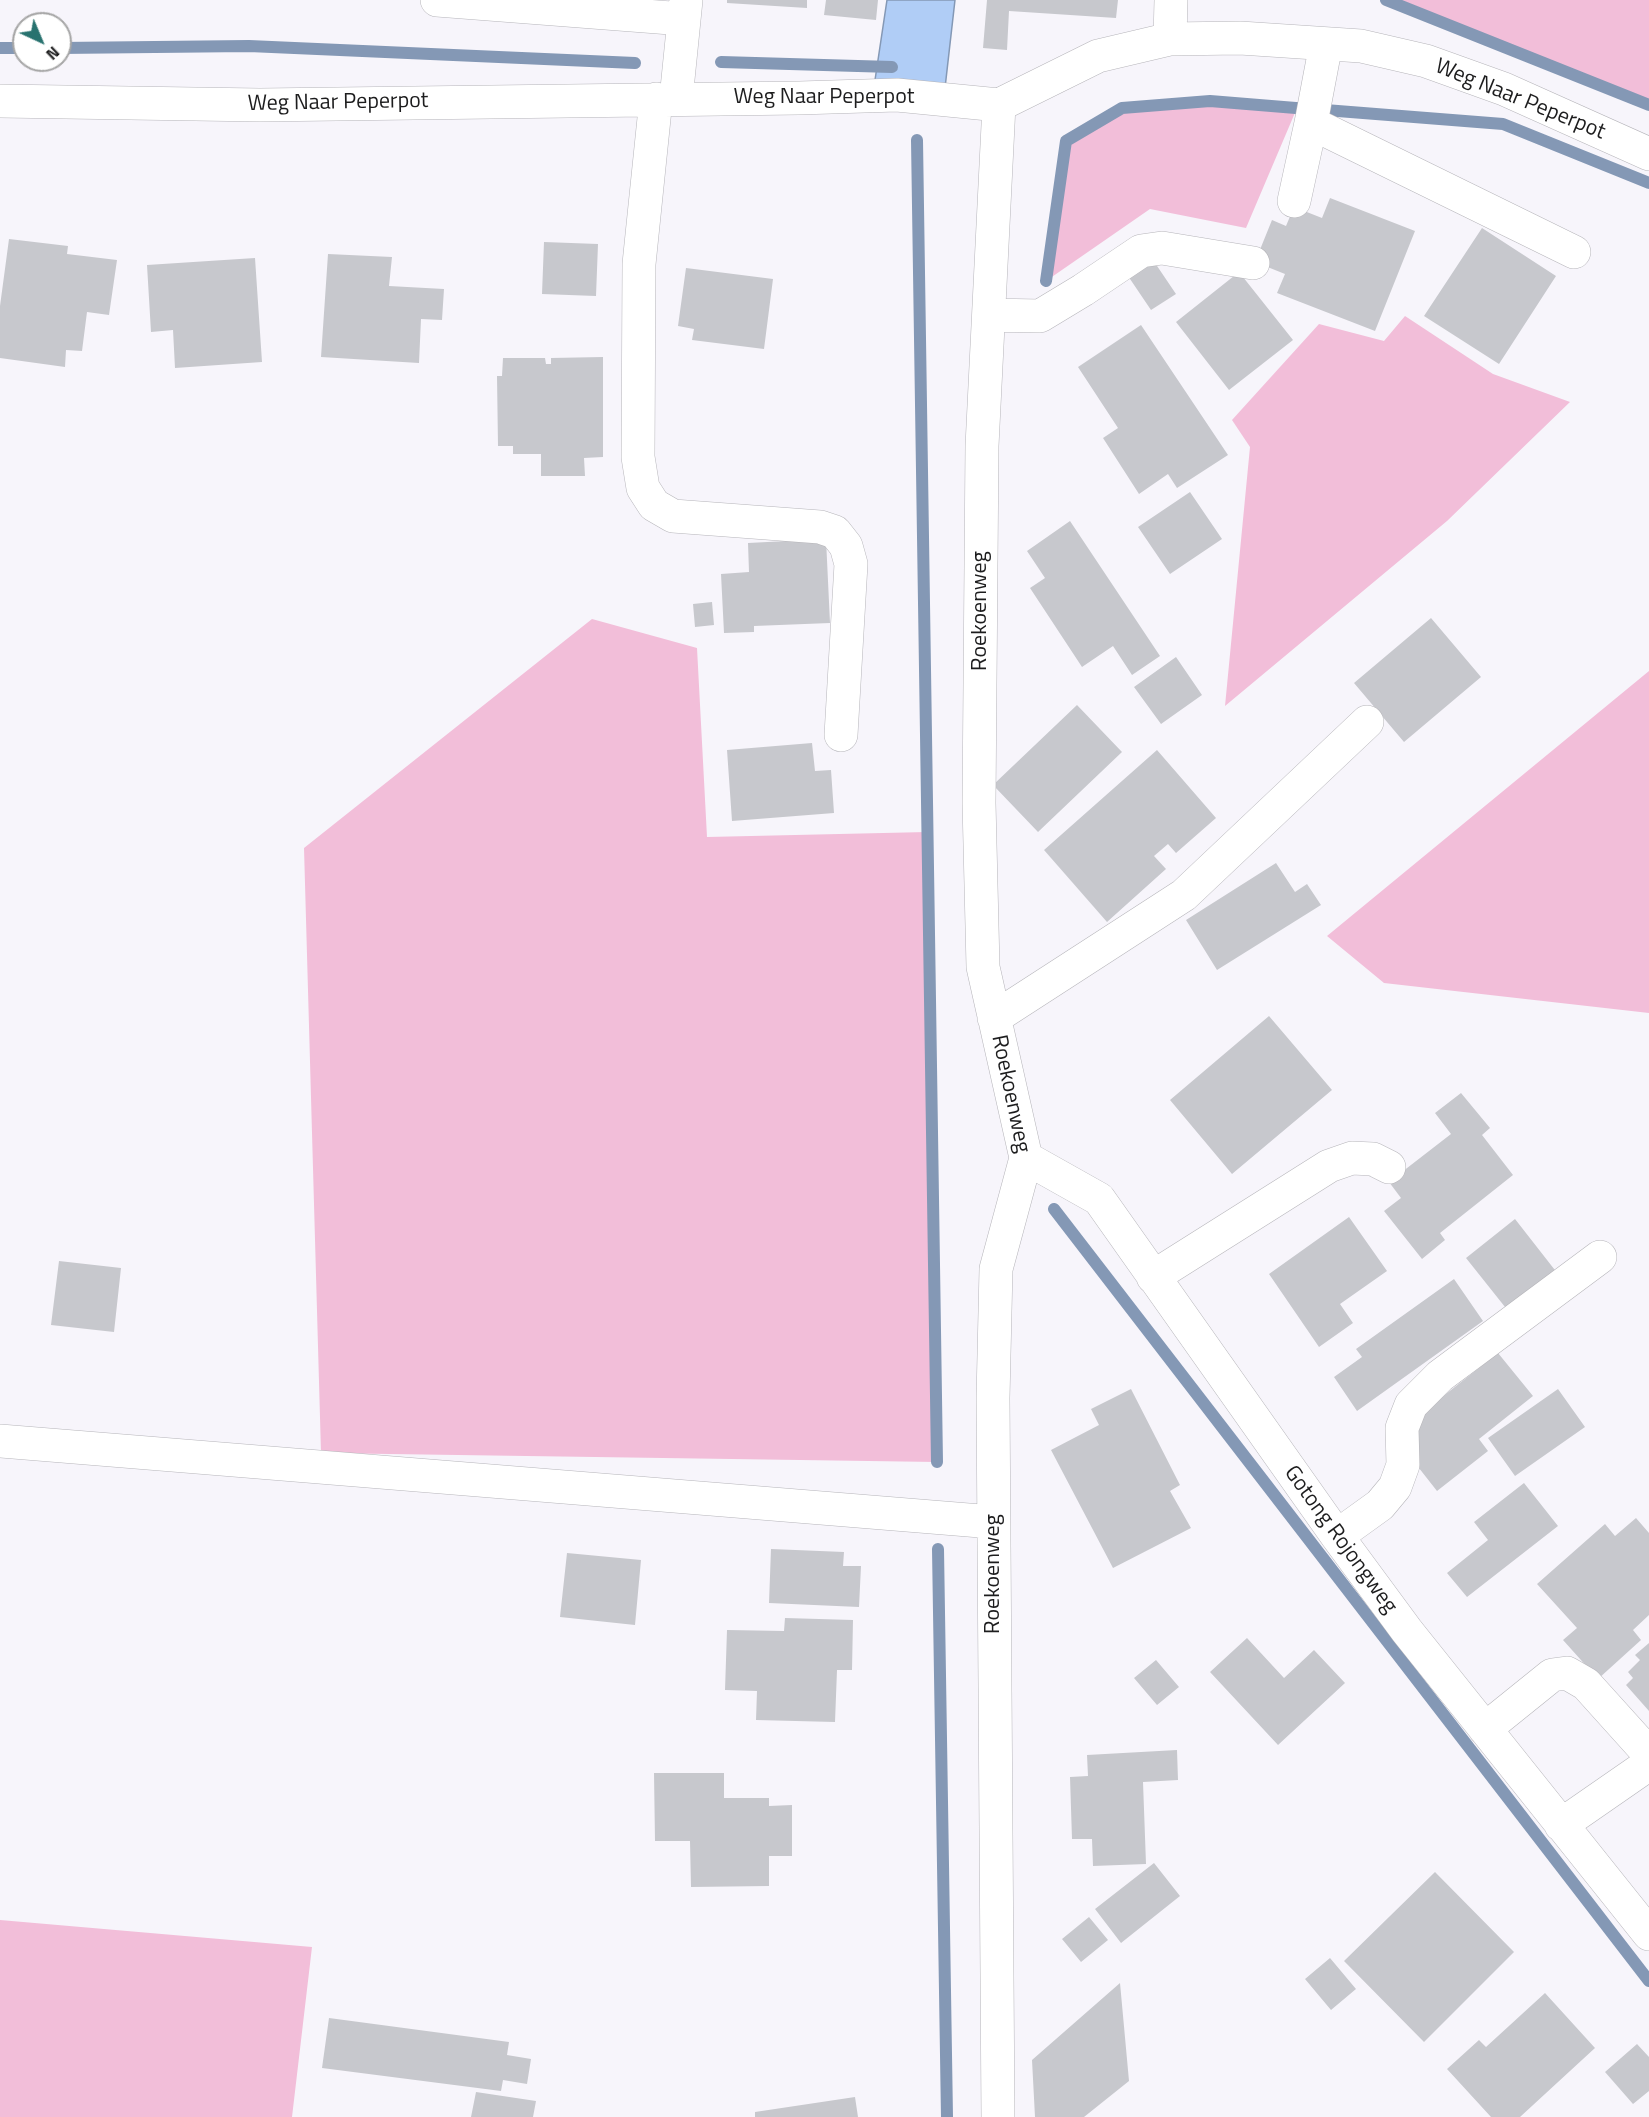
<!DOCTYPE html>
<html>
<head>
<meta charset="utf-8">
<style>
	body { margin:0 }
	#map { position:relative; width:1649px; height:2117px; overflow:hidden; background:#f7f5fb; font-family:"Titillium Web",sans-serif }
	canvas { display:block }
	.north { position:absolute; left:12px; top:12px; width:60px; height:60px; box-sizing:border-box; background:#fff; border:2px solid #a5a5a5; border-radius:50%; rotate:136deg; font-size:16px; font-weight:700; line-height:24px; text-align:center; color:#1d1d1e }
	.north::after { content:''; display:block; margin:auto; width:21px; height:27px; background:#28726f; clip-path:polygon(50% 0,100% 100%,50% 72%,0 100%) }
</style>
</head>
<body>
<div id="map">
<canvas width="1649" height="2117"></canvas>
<div class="north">N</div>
</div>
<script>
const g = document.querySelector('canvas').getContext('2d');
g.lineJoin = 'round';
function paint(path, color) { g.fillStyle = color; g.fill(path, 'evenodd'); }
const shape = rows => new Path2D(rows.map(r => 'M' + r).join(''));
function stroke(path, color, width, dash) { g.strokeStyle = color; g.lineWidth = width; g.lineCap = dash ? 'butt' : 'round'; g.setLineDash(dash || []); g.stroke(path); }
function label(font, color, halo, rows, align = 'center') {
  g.font = font + ' "Titillium Web",sans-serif'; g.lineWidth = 4.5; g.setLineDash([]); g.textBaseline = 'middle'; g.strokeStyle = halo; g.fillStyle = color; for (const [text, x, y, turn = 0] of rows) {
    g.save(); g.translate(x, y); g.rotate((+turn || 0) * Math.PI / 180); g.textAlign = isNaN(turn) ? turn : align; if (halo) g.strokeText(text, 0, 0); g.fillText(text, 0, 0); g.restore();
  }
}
paint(shape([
	[1386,0,1649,0,1649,105,1543,61],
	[1210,101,1297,108,1246,228,1150,209,1046,281,1066,141,1122,108],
	[1405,316,1493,374,1570,402,1447,521,1225,706,1250,447,1232,420,1319,324,1384,341],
	[592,619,697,648,707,837,927,832,937,1462,321,1453,304,848],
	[1649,671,1649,1013,1384,983,1327,936],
	[0,1920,312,1947,292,2117,0,2117]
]), '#f2bed9');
const water = shape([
	[887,0,955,0,945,88,875,80,887,0]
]);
paint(water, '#b0cdf6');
stroke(water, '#8498b5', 1.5);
stroke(shape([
	[1386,0,1649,105],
	[0,48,24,48],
	[60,48,249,46,635,63],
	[721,62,892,67],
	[1325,110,1503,124,1649,183],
	[917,140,937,1462],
	[1046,281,1066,141,1122,108,1210,101,1308,109],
	[1054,1209,1649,1981],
	[938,1549,947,2117]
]), '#8498b5', 12);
paint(shape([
	[727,0,807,0,807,8,727,3],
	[826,0,878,0,876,20,824,15],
	[987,0,1118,0,1116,18,1009,11,1007,50,983,48],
	[1330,198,1415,231,1375,331,1277,293,1285,274,1255,262,1272,220,1286,226,1294,207,1322,218],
	[1482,228,1556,276,1499,364,1424,316],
	[9,239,68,246,67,254,117,260,109,315,87,312,82,351,66,350,65,367,0,358,0,306],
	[544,242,598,244,596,296,542,294],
	[328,254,392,257,389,286,444,289,442,320,421,319,419,363,321,357],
	[255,258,262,362,175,368,173,330,151,332,147,265],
	[1153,260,1176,294,1151,310,1128,276],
	[686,268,773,279,764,349,692,340,694,329,678,326],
	[1239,272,1293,340,1229,390,1176,322],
	[1141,325,1228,455,1177,488,1168,474,1139,494,1103,438,1118,428,1078,367],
	[603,357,603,457,584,458,585,476,541,476,541,454,513,454,513,446,498,446,497,376,502,376,503,358,545,358,546,364,551,364,551,358],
	[1190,492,1222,539,1170,574,1138,527],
	[1070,521,1160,656,1132,675,1113,646,1082,667,1030,588,1045,578,1027,551],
	[826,539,830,623,754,626,754,632,724,633,721,574,749,572,748,543],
	[712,602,714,625,695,627,693,604],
	[1431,618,1481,677,1404,742,1354,683],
	[1176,657,1202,695,1161,724,1134,687],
	[1077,705,1122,752,1038,832,993,785],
	[812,743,815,771,831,770,834,813,732,821,727,750],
	[1157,750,1216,818,1176,853,1168,844,1154,856,1166,869,1107,922,1044,850],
	[1276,863,1295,892,1307,884,1321,905,1217,970,1186,920],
	[1269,1016,1332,1090,1232,1174,1170,1100],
	[1461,1093,1490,1128,1482,1135,1513,1175,1440,1233,1445,1240,1422,1259,1384,1211,1401,1198,1389,1182,1451,1134,1435,1113],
	[1349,1217,1387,1271,1340,1304,1353,1323,1319,1347,1269,1274],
	[1515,1219,1558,1274,1509,1312,1466,1258],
	[59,1261,121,1268,114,1332,51,1325],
	[1454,1279,1483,1321,1357,1411,1334,1377,1362,1357,1356,1349],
	[1498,1353,1533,1396,1479,1439,1488,1451,1437,1491,1404,1449,1404,1427],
	[1131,1389,1180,1485,1170,1491,1191,1528,1113,1568,1051,1450,1099,1425,1091,1409],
	[1558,1389,1585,1427,1515,1476,1488,1438],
	[1524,1483,1558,1526,1467,1597,1447,1573,1488,1540,1474,1522],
	[1636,1518,1649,1533,1649,1615,1633,1630,1641,1640,1598,1679,1563,1640,1577,1628,1537,1584,1605,1524,1615,1536],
	[771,1549,844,1552,843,1566,861,1566,859,1607,769,1603],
	[567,1553,641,1560,635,1625,560,1617],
	[785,1618,853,1620,852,1670,837,1670,835,1722,756,1720,757,1691,725,1690,727,1630,784,1631],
	[1247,1638,1284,1678,1314,1650,1345,1683,1278,1745,1210,1672],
	[1649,1643,1649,1711,1626,1685,1633,1678,1628,1672,1640,1660,1635,1655],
	[1156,1660,1179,1687,1157,1705,1134,1678],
	[1177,1750,1178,1780,1143,1782,1146,1864,1093,1866,1092,1839,1072,1839,1070,1777,1088,1776,1087,1755],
	[654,1773,724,1773,724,1798,769,1798,769,1806,792,1805,792,1856,769,1856,769,1886,691,1887,690,1841,655,1841],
	[1154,1863,1180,1896,1121,1943,1095,1909],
	[1435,1872,1514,1952,1424,2042,1344,1961],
	[1089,1917,1108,1940,1081,1962,1062,1939],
	[1330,1958,1356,1989,1331,2010,1305,1979],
	[1120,1983,1129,2081,1084,2117,1035,2117,1032,2060],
	[1545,1993,1595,2048,1520,2117,1491,2117,1447,2069,1479,2040,1486,2047],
	[329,2018,509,2042,507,2055,531,2059,527,2084,503,2080,501,2091,322,2068],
	[1637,2044,1649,2057,1649,2091,1633,2104,1605,2072],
	[476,2092,536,2101,533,2117,471,2117],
	[855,2097,858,2117,755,2117,755,2112]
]), '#c7c8cd');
const minor = shape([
	[437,0,684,19],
	[1170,39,1171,0],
	[1326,44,1311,123,1574,252],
	[656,99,639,264,638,457,643,488,654,505,673,516,820,527,835,532,846,546,851,564,841,735],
	[676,99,686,0],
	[0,101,260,105,799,98,897,95,999,105,1098,56,1170,39,1240,38,1361,46,1426,61,1504,89,1649,154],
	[1294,201,1311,123],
	[989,315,1040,316,1083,290,1141,251,1162,248,1253,263],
	[994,1018,1184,895,1367,722],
	[1026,1158,1099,1199,1337,1536,1407,1631,1649,1934],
	[1153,1277,1329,1166,1352,1158,1373,1159,1389,1167],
	[0,1441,993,1522],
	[1337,1536,1380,1505,1395,1487,1403,1465,1402,1428,1411,1405,1440,1376,1600,1257],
	[1485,1729,1552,1675,1567,1673,1586,1684,1649,1754],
	[1561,1825,1649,1764],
	[998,2117,993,1398,996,1269,1026,1158,983,967,979,803,982,446,999,105]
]);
stroke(minor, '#b6b5ba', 34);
stroke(minor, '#fff', 33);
label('22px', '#1d1d1e', '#fff', [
	["Weg Naar Peperpot",824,98],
	["Weg Naar Peperpot",1520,100,22],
	["Weg Naar Peperpot",338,103,-1],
	["Roekoenweg",981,611,-90],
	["Roekoenweg",1010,1094,78],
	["Gotong Rojongweg",1340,1540,54],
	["Roekoenweg",994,1574,-90]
]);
</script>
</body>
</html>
